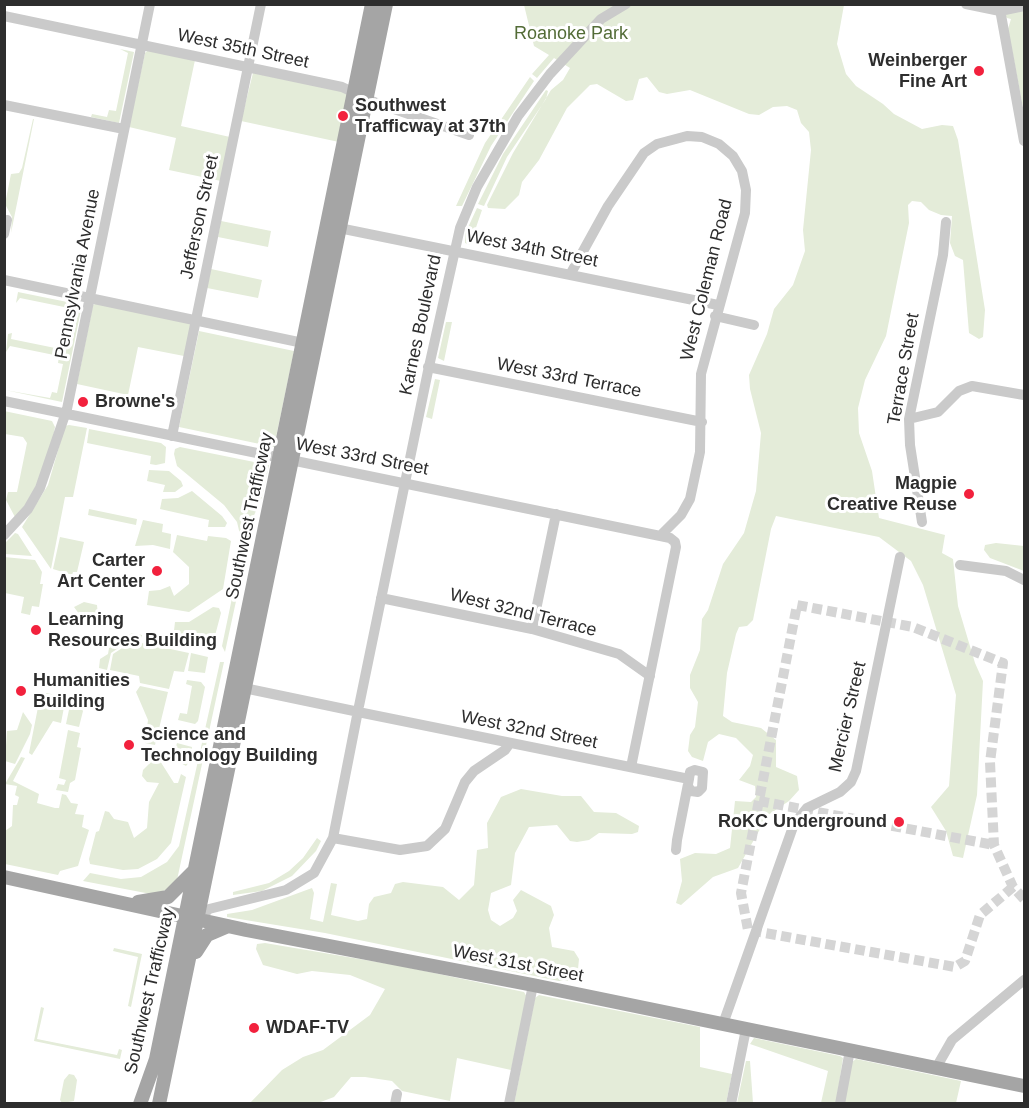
<!DOCTYPE html>
<html>
<head>
<meta charset="utf-8">
<style>
	body { margin:0 }
	#map { position:relative; width:1029px; height:1108px; overflow:hidden; background:#fff; font-family:Helvetica,sans-serif }
	canvas { display:block }
	.frame { position:absolute; inset:0; border:6px solid #2d2d2d; pointer-events:none }
</style>
</head>
<body>
<div id="map">
<canvas width="1029" height="1108"></canvas>
<div class="frame"></div>
</div>
<script>
const g = document.querySelector('canvas').getContext('2d');
g.lineJoin = 'round';
function paint(path, color) { g.fillStyle = color; g.fill(path, 'evenodd'); }
const shape = rows => new Path2D(rows.map(r => 'M' + r).join(''));
function stroke(path, color, width, dash) { g.strokeStyle = color; g.lineWidth = width; g.lineCap = dash ? 'butt' : 'round'; g.setLineDash(dash || []); g.stroke(path); }
function label(font, color, halo, rows, align = 'center') {
  g.font = font + ' Helvetica,sans-serif'; g.lineWidth = 6; g.setLineDash([]); g.textBaseline = 'middle'; g.strokeStyle = halo; g.fillStyle = color; for (const [text, x, y, turn = 0] of rows) {
    g.save(); g.translate(x, y); g.rotate((+turn || 0) * Math.PI / 180); g.textAlign = isNaN(turn) ? turn : align; if (halo) g.strokeText(text, 0, 0); g.fillText(text, 0, 0); g.restore();
  }
}
paint(shape([
	[524,5,844,5,837,44,846,74,856,86,883,104,894,114,922,129,942,125,953,126,958,140,985,310,983,337,979,339,969,333,963,260,955,256,950,243,952,216,941,215,929,210,921,202,912,201,908,205,909,223,886,336,865,380,858,408,859,433,872,471,879,518,945,535,942,553,953,559,958,606,975,663,983,681,977,795,963,858,953,856,946,831,931,807,949,786,956,695,923,585,911,561,879,537,776,516,771,529,753,620,747,626,739,627,736,634,727,673,723,716,732,722,761,728,776,740,776,767,797,776,799,790,789,801,768,815,738,868,713,877,681,905,676,903,682,881,680,859,695,853,716,854,730,848,735,801,751,802,756,797,755,786,739,780,750,766,753,755,736,738,719,734,708,742,703,761,692,757,688,751,690,735,695,727,698,702,690,688,690,675,700,650,702,619,708,610,723,564,744,533,756,491,761,433,750,389,749,375,767,334,774,309,793,285,805,251,803,230,811,150,809,132,801,123,797,110,787,106,773,107,759,115,749,114,690,90,667,94,659,92,647,77,639,79,633,100,626,101,597,84,590,85,567,108,539,160,522,182,519,195,505,209,488,208,487,205,513,153,551,90,563,80,570,68,554,58,537,78,532,74,549,55,534,46],
	[996,5,1024,5,1024,113,1008,29,1011,19,1007,18],
	[120,49,134,52,119,123,91,117,92,114,107,117,109,110,116,111,128,53],
	[148,50,195,60,181,126,230,137,221,181,169,170,176,138,129,127,145,53],
	[253,73,346,92,349,95,339,142,241,121],
	[530,77,534,81,491,146,462,206,456,206,485,143],
	[546,90,548,91,546,99,507,157,484,206,478,204,503,154],
	[33,119,34,119,11,233,12,217,5,204,11,174,19,173,22,168],
	[477,208,482,210,470,245,465,243,465,234],
	[221,221,271,231,268,247,218,237],
	[211,269,262,280,258,298,207,288],
	[18,292,82,305,62,402,5,390,50,398,52,392,57,393,63,364,58,363,59,356,10,346,6,352,8,334,12,333,11,339,60,349,62,344,68,344,73,317,69,308,20,298,16,303],
	[97,303,189,323,191,326,184,356,138,347,128,395,77,384,93,305],
	[446,322,452,322,444,361,438,358],
	[199,331,294,351,274,447,179,427],
	[435,379,440,380,432,419,426,417],
	[4,411,52,421,55,427,50,453,32,495,16,519,6,500,8,492,17,492,27,443,23,437,5,434],
	[69,425,87,428,73,497,65,497,51,569,22,527,48,485,65,426],
	[89,429,161,443,166,447,165,463,156,465,150,464,151,456,87,443],
	[180,447,269,465,262,497,252,520,240,582,236,577,242,543,237,522,224,505,177,466,174,454,175,449],
	[149,470,169,471,181,481,183,486,175,492,163,492,165,485,147,481],
	[192,491,222,516,227,523,225,527,208,527,209,520,160,509,162,499,178,498],
	[89,509,137,519,136,525,88,515],
	[143,520,163,524,162,532,171,534,170,549,153,545,135,546],
	[15,533,18,534,32,556,5,554,5,543],
	[177,535,207,541,208,536,226,538,231,541,223,589,189,612,147,605,149,591,160,590,170,586,174,596,189,584,189,567,173,552],
	[60,537,84,542,77,572,73,572,72,575,53,569],
	[996,543,1024,546,1024,571,990,558,984,550,985,545],
	[4,557,35,560,42,572,40,584,43,584,39,607,32,606,30,615,21,613,24,597,5,593],
	[238,592,225,652,222,646,232,598],
	[84,602,97,605,98,616,85,622,74,607],
	[213,607,219,608,221,613,212,647,173,639,175,622,189,622],
	[132,633,142,635,141,640,132,639,111,653,107,670,99,668,100,659,108,654,109,648],
	[133,641,189,653,184,672,174,671,169,689,140,683,139,676,110,670,113,654],
	[191,653,208,657,205,673,188,671],
	[220,662,224,662,177,880,166,890,151,894,83,881,90,873,121,879,141,877,167,862,179,846],
	[187,680,201,682,205,687,198,721,195,724,178,720,180,713,187,714,192,686,186,684],
	[140,686,168,692,155,745,145,743,148,720,136,692],
	[46,693,62,696,65,702,61,723,53,721,32,755,29,753,40,697],
	[70,705,81,708,83,711,79,727,66,724],
	[23,712,32,725,30,734,15,764,5,761,7,731,17,730],
	[68,730,80,733,77,747,81,748,75,780,70,783,68,792,56,790,58,784,64,785,66,780,59,778],
	[177,743,192,747,190,761,186,766,177,761,174,753],
	[150,752,155,753,174,783,178,783,181,774,186,777,171,843,157,859,138,869,123,870,90,864,89,859,96,832,99,831,105,811,109,812,114,819,128,822,134,838,147,828,149,802,159,783,147,782,142,776,143,770,151,762],
	[21,757,25,758,13,781,39,794,37,803,55,808,59,808,62,794,66,795,71,803,78,804,75,814,84,815,82,827,89,830,78,866,60,871,58,875,5,864,5,831,12,826,13,805,17,805,19,797,15,795,17,786,5,784],
	[521,789,562,796,581,796,594,812,616,813,639,826,638,832,632,834,599,833,589,840,577,842,570,841,557,825,529,827,515,853,511,885,491,893,488,910,491,920,500,926,513,918,517,911,513,900,521,890,551,906,554,915,549,928,552,947,574,951,579,959,578,969,569,981,559,981,325,933,227,917,227,914,252,910,312,888,314,893,310,919,323,922,331,883,337,884,331,915,358,921,367,919,369,904,374,897,391,893,395,884,403,882,443,887,459,900,474,885,477,850,488,848,487,823,501,797],
	[317,838,321,841,316,851,292,876,262,891,233,895,233,892,269,883,289,871,303,858],
	[265,943,401,966,524,992,527,997,511,1070,457,1058,450,1101,402,1091,392,1081,365,1077,351,1077,334,1097,318,1103,249,1104,282,1070,303,1057,323,1050,370,1015,385,989,350,975,312,971,297,974,263,965,256,949,257,944],
	[114,948,142,954,131,1007,128,1006,138,957,113,951],
	[539,995,700,1027,700,1067,732,1074,726,1103,514,1104,535,998],
	[41,1007,44,1008,37,1039,117,1055,119,1049,122,1050,120,1059,34,1041],
	[754,1038,840,1056,843,1058,836,1103,821,1103,828,1071,750,1044],
	[856,1059,961,1081,956,1103,843,1104,852,1062],
	[746,1061,750,1061,753,1103,737,1103],
	[69,1074,74,1075,77,1080,74,1101,62,1103,60,1100,64,1080]
]), '#e4ecd9');
stroke(shape([
	[759,801,994,845],
	[1013,887,980,915,965,961,955,967,748,930,741,893,797,605,913,627,1003,663,990,762,994,845,1013,887,1024,899]
]), '#d5d5d5', 10, [10, 5]);
stroke(shape([
	[966,4,1000,11,1024,6],
	[999,4,1024,141],
	[4,16,342,87,374,102,469,135],
	[4,105,124,129],
	[339,228,718,305],
	[4,234,7,220],
	[571,273,608,206,644,153,657,144,687,136,702,137,719,144,733,156,742,171,746,190,745,213,701,374,700,452,690,499,681,515,661,535],
	[4,280,303,343],
	[715,316,754,325],
	[428,367,702,422],
	[4,401,670,538,675,542,676,547,631,767],
	[909,419,938,412,959,391,972,386,1024,395],
	[172,436,261,4],
	[922,522,910,445,909,419,943,255,946,222],
	[4,535,28,509,40,488,67,409,150,4],
	[960,565,1006,571,1024,580],
	[381,598,532,629,619,654,650,676],
	[532,629,556,514],
	[244,688,354,711],
	[359,706,428,371,460,228,477,187,518,116,550,74,601,19,626,4],
	[363,713,689,779],
	[333,838,400,850,427,846,445,829,465,782,474,771,505,750,510,743],
	[676,850,677,840,689,779,690,772,695,770,703,772,702,788,698,792,691,791,688,786],
	[198,920,209,909,286,890,314,873,333,838,357,716],
	[723,1024,794,824,807,808,840,792,851,782,856,771,900,557],
	[936,1068,952,1040,1024,980],
	[395,1104,397,1094],
	[509,1104,533,985],
	[731,1104,746,1029],
	[840,1104,850,1050]
]), '#cacaca', 10);
stroke(shape([
	[4,877,246,930,533,985,1024,1086],
	[138,902,168,897,194,871],
	[196,952,207,935,228,926],
	[140,1104,156,1059,372,4],
	[159,1104,386,4]
]), '#a5a5a5', 14);
for (const [x, y, r, color] of [
	[979,71,6,"#f2213d"],
	[343,116,6,"#f2213d"],
	[83,402,6,"#f2213d"],
	[969,494,6,"#f2213d"],
	[157,571,6,"#f2213d"],
	[36,630,6,"#f2213d"],
	[21,691,6,"#f2213d"],
	[129,745,6,"#f2213d"],
	[899,822,6,"#f2213d"],
	[254,1028,6,"#f2213d"]
]) { const dot = new Path2D(); dot.arc(x, y, r, 0, 2 * Math.PI); g.fillStyle = color; g.fill(dot); stroke(dot, '#fff', 2); }
label('18px', '#536c37', '#fff', [
	["Roanoke Park",571,34]
]);
label('18px', '#2d2d2d', '#fff', [
	["West 35th Street",243,49,12],
	["Jefferson Street",200,217,-78],
	["West 34th Street",532,249,11],
	["Pennsylvania Avenue",78,274,-79],
	["West Coleman Road",707,280,-76],
	["Karnes Boulevard",421,325,-78],
	["Terrace Street",904,369,-80],
	["West 33rd Terrace",569,378,11],
	["West 33rd Street",362,457,11],
	["Southwest Trafficway",250,516,-78],
	["West 32nd Terrace",523,613,14],
	["Mercier Street",848,717,-77],
	["West 32nd Street",529,730,11],
	["West 31st Street",518,964,11],
	["Southwest Trafficway",150,991,-77]
]);
label('bold 18px', '#2d2d2d', '#fff', [
	["Weinberger",967,61,"right"],
	["Fine Art",967,82,"right"],
	["Southwest",355,106],
	["Trafficway at 37th",355,127],
	["Browne's",95,402],
	["Magpie",957,484,"right"],
	["Creative Reuse",957,505,"right"],
	["Carter",145,561,"right"],
	["Art Center",145,582,"right"],
	["Learning",48,620],
	["Resources Building",48,641],
	["Humanities",33,681],
	["Building",33,702],
	["Science and",141,735],
	["Technology Building",141,756],
	["RoKC Underground",887,822,"right"],
	["WDAF-TV",266,1028]
], 'left');
</script>
</body>
</html>
